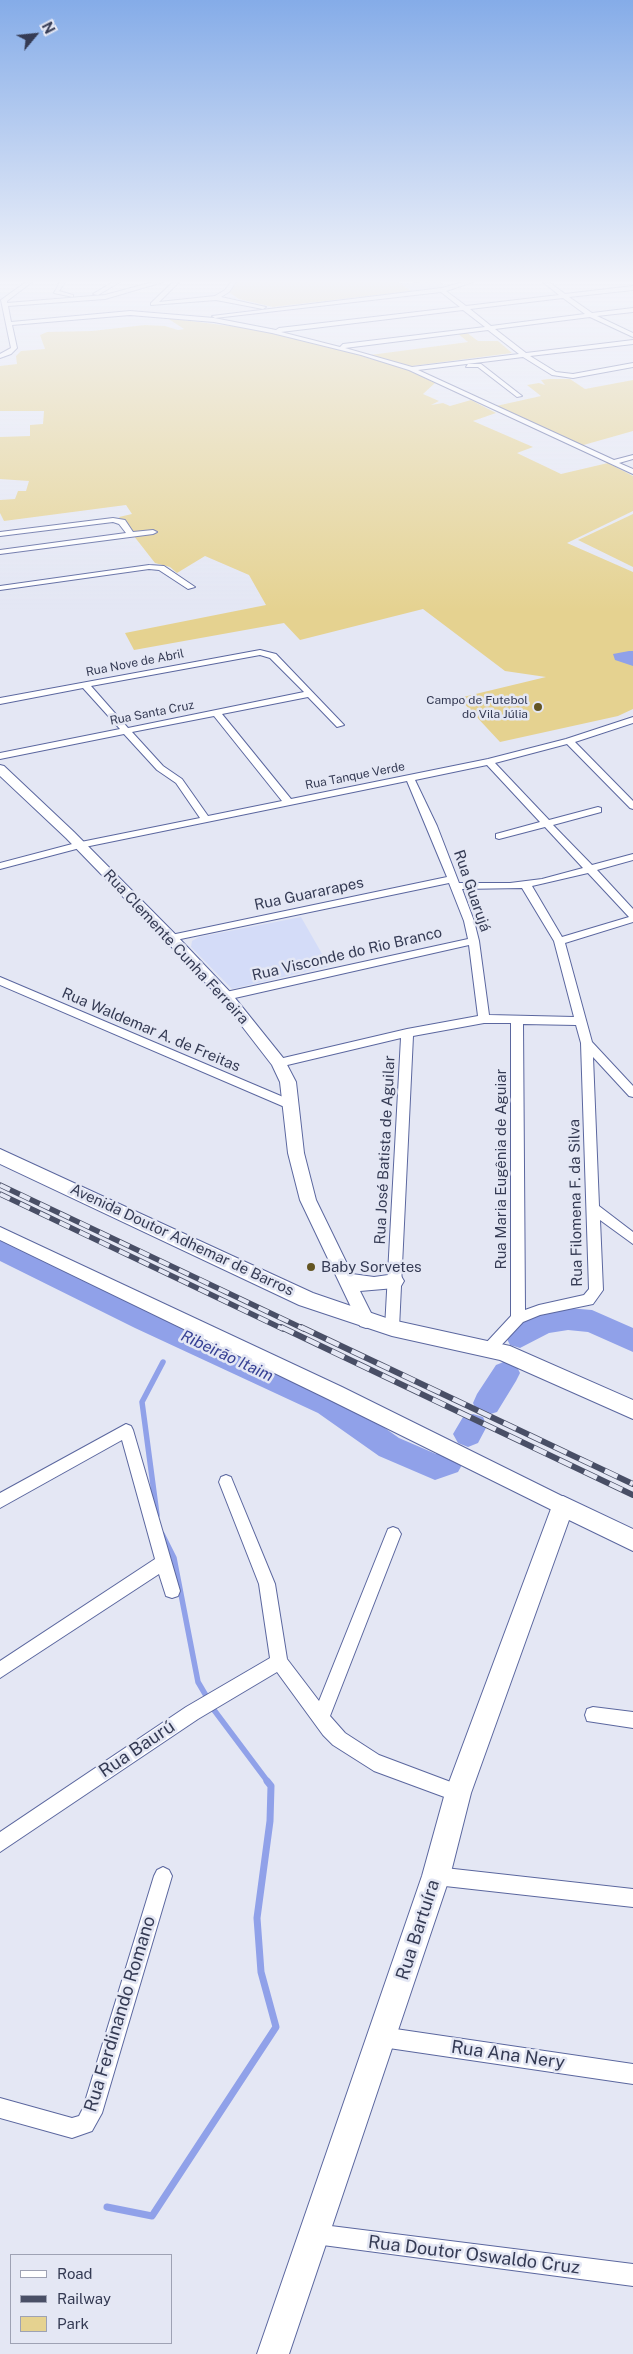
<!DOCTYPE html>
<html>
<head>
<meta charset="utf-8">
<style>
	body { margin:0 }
	#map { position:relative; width:633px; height:2354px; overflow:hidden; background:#e4e7f4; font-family:"Public Sans",sans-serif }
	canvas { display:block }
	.legend { position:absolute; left:10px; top:2254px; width:162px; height:90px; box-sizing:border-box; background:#e4e7f4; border:1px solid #9ea2b4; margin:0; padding:6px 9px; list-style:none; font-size:15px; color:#353b54 }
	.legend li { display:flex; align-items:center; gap:10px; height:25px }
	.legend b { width:25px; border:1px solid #9ea2b4 }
	.north { position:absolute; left:10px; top:10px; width:50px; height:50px; -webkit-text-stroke:4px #e4e7f4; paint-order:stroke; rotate:62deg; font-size:14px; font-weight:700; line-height:20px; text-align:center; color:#353b54 }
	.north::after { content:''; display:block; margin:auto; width:18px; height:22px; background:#353b54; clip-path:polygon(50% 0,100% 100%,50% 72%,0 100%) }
</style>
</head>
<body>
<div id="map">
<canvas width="633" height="2354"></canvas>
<ul class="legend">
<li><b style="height:6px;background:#fff"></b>Road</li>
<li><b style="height:6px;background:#494f66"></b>Railway</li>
<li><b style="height:14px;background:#e5d290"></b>Park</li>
</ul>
<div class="north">N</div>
</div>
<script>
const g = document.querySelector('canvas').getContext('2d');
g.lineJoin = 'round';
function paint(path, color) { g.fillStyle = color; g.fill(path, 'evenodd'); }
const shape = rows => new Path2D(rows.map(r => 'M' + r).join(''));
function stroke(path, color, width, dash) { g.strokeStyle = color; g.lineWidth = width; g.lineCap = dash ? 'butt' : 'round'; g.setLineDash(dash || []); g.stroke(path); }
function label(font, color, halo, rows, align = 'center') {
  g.font = font + ' "Public Sans",sans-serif'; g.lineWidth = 5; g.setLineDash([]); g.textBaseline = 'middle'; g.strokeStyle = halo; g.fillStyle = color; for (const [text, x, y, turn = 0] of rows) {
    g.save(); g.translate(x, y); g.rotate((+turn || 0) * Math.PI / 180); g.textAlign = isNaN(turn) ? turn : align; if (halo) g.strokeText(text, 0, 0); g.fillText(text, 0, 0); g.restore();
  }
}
paint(shape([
	[419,282,440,282,446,287,411,291,401,284],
	[301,917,329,966,232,989,191,947,192,941,199,937]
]), '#d4dcf8');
paint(shape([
	[234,282,398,282,411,291,273,307,239,299,227,291],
	[167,318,254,329,341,350,406,369,435,383,423,394,439,401,431,405,443,403,450,406,471,400,496,413,473,421,533,447,517,453,561,474,608,463,633,476,633,511,567,543,633,572,633,709,618,716,500,742,459,698,546,677,505,671,423,609,300,640,284,623,134,650,125,633,266,605,249,575,205,556,177,573,170,567,155,563,119,517,132,514,126,505,4,521,0,513,0,500,15,499,18,491,26,491,29,481,0,479,0,437,30,436,30,425,43,424,44,411,0,411,0,366,17,364,16,356,21,351,45,349,40,335,47,332,92,331,145,325,165,326,178,330,184,329],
	[466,332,478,341,498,341,512,353,412,366,403,365,370,355,468,342,457,333],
	[549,379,570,379,585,389,633,380,633,431,580,446,496,406,541,396,527,385,539,383,545,385,541,380],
	[633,514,633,567,578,540]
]), '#e5d290');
paint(shape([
	[629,651,633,651,633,666,615,660,613,654]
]), '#90a1e9');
stroke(shape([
	[157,1515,142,1402,163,1362],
	[162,1534,174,1558,198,1682,208,1699],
	[211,1706,268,1782]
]), '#90a1e9', 5.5);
stroke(shape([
	[107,2207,152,2216,276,2027,261,1972,257,1918,270,1821,271,1786,267,1781]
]), '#90a1e9', 7);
paint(shape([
	[0,1239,338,1395,399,1438,436,1454,448,1450,458,1454,463,1463,458,1472,435,1480,379,1456,318,1413,135,1328,0,1261,0,1239],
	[568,1308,592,1310,633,1328,633,1352,588,1332,568,1330,549,1333,520,1348,510,1345,506,1337,510,1329,533,1315,568,1308],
	[506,1361,516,1365,520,1373,516,1381,497,1412,487,1415,477,1412,473,1403,477,1394,496,1365,506,1361],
	[473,1414,483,1417,487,1426,478,1443,468,1447,458,1443,453,1434,463,1417,473,1414]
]), '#90a1e9');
const minor = shape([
	[26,282,32,282,7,301,7,303,105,295,153,282,163,282,105,299,8,306,11,322,130,311,214,318,276,330,279,328,460,307,441,292,215,318,212,316,442,288,463,282,473,282,446,291,466,306,559,295,543,282,549,282,565,294,633,286,633,290,569,297,592,313,633,308,633,312,597,316,633,333,633,337,590,317,495,329,526,353,633,340,633,344,530,356,556,372,573,374,633,363,633,367,573,378,552,375,523,357,418,370,614,460,633,455,633,459,619,463,633,469,633,474,409,370,361,355,272,333,214,322,130,315,12,325,17,348,11,354,0,358,0,354,11,348,1,300,26,282],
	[563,298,585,314,491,326,470,309,563,298],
	[463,310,485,327,343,344,340,347,281,332,463,310],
	[488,330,519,354,412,367,345,348,488,330],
	[60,282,65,282,59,291,73,295,73,297,54,293,60,282],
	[113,282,120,282,98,295,93,294,113,282],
	[173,282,179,282,159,302,215,296,225,290,231,282,236,282,229,292,221,297,266,307,263,309,216,300,151,305,151,303,173,282],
	[468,364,481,364,522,396,517,397,478,367,466,367,468,364],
	[113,518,125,520,133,532,153,530,157,532,153,534,0,554,0,550,126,533,119,524,113,522,0,536,0,532,113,518],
	[149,565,164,566,195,587,188,589,159,570,149,569,0,590,0,586,149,565],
	[260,650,276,654,344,725,337,727,308,697,222,714,291,799,488,759,566,739,633,717,633,723,575,742,633,801,633,809,630,808,567,744,495,763,549,820,598,807,601,808,601,812,553,825,592,865,633,854,633,860,597,870,633,909,633,922,565,943,592,1042,633,1086,633,1097,629,1096,593,1057,599,1206,633,1232,633,1244,600,1220,603,1290,593,1304,540,1315,523,1322,495,1352,490,1354,485,1352,483,1348,485,1344,511,1316,511,1023,484,1023,413,1036,399,1328,397,1332,392,1334,387,1332,385,1328,401,1038,279,1067,273,1063,279,1059,407,1029,478,1016,469,945,226,1000,220,996,226,992,468,939,464,921,449,883,171,941,166,938,171,935,447,877,407,781,80,848,0,869,0,863,76,843,200,818,176,783,157,770,124,734,0,759,0,753,120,729,83,688,0,704,0,698,260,650],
	[260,655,270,658,304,692,128,728,91,686,260,655],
	[214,716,282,801,208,816,182,779,163,766,132,732,214,716],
	[487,765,540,822,496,834,496,838,499,839,545,827,583,868,542,879,510,883,459,883,437,826,415,780,487,765],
	[588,873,629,917,562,937,532,886,588,873],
	[522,888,554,941,574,1017,489,1015,479,941,474,921,462,889,522,888],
	[523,1024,576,1025,581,1043,589,1289,584,1295,539,1305,525,1310,523,1024],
	[0,977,295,1102,297,1105,295,1108,287,1108,0,985,0,977],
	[126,1424,131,1426,133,1430,180,1591,178,1596,172,1598,166,1596,159,1574,0,1678,0,1661,155,1559,122,1440,0,1508,0,1493,126,1424],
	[226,1475,231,1477,233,1482,275,1584,287,1659,319,1701,388,1529,393,1527,398,1529,401,1534,330,1716,345,1733,379,1755,464,1787,467,1793,464,1799,458,1802,374,1771,333,1745,323,1735,277,1672,198,1719,0,1852,0,1832,186,1707,270,1658,259,1584,219,1482,221,1477,226,1475],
	[593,1707,633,1712,633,1728,587,1721,585,1715,587,1709,593,1707],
	[163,1867,169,1870,172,1876,102,2113,92,2131,72,2138,0,2118,0,2098,72,2118,79,2116,83,2108,154,1876,157,1870,163,1867],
	[436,1867,633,1889,633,1907,436,1885,430,1882,427,1876,430,1870,436,1867],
	[382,2027,633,2064,633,2084,382,2047,375,2044,372,2037,375,2030,382,2027],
	[315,2224,633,2264,633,2286,315,2244,308,2241,305,2234,308,2227,315,2224]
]);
const tertiary = shape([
	[0,765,4,766,74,832,176,935,231,993,284,1059,296,1082,304,1153,316,1200,352,1274,374,1277,395,1274,401,1276,404,1281,401,1286,395,1288,360,1291,375,1321,372,1326,366,1328,360,1326,300,1200,288,1153,280,1082,272,1065,221,999,166,941,66,838,0,776,0,765],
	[0,1227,342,1387,570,1500,573,1506,570,1512,563,1515,556,1512,328,1399,0,1240,0,1227]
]);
const secondary = shape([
	[0,1149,313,1293,392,1320,510,1346,633,1400,633,1419,500,1360,392,1336,299,1305,0,1164,0,1149],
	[563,1496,633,1529,633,1551,569,1520,471,1793,450,1876,289,2354,257,2354,422,1876,445,1793,552,1506,555,1499,563,1496]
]);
stroke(minor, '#5b679f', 2);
stroke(tertiary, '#5b679f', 2);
stroke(secondary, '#5b679f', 2);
paint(minor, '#fff');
paint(tertiary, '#fff');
paint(secondary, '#fff');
const railFar1 = shape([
	[0,1185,304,1329],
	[0,1194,283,1329]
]);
const rail = shape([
	[281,1327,633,1495],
	[301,1327,633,1484]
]);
stroke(railFar1, '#494f66', 5.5);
stroke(rail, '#494f66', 6);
stroke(railFar1, '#e4e7f4', 4, [11]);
stroke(rail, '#e4e7f4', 4.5, [14]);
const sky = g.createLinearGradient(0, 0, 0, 612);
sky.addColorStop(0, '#85ace8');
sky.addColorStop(0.46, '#f3f4fa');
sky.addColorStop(1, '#f3f4fa00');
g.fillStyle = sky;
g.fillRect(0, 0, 633, 612);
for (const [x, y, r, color] of [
	[538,707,5,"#635522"],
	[311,1267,5,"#635522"]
]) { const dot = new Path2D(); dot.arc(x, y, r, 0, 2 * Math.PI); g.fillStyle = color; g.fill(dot); stroke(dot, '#e4e7f4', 2); }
label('12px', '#353b54', '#e4e7f4', [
	["Rua Nove de Abril",135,663,-11],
	["Rua Santa Cruz",152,713,-11],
	["Rua Tanque Verde",355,776,-11]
]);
label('12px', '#353b54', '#e4e7f4', [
	["Campo de Futebol",528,700],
	["do Vila Júlia",528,714]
], 'right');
label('15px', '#353b54', '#e4e7f4', [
	["Rua Guarujá",472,891,71],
	["Rua Guararapes",309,894,-12],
	["Rua Clemente Cunha Ferreira",176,947,47],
	["Rua Visconde do Rio Branco",347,954,-13],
	["Rua Waldemar A. de Freitas",151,1030,23],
	["Rua José Batista de Aguilar",385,1150,-87],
	["Rua Maria Eugênia de Aguiar",501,1169,-90],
	["Rua Filomena F. da Silva",576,1203,-91],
	["Avenida Doutor Adhemar de Barros",182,1240,25]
]);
label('15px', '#353b54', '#e4e7f4', [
	["Baby Sorvetes",321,1267]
], 'left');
label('italic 16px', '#364094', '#e4e7f4', [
	["Ribeirão Itaim",227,1356,25]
]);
label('18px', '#353b54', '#e4e7f4', [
	["Rua Baurú",137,1749,-34],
	["Rua Bartuíra",418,1930,-72],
	["Rua Ferdinando Romano",120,2014,-73],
	["Rua Ana Nery",508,2055,8],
	["Rua Doutor Oswaldo Cruz",474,2255,7]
]);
</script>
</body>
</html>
